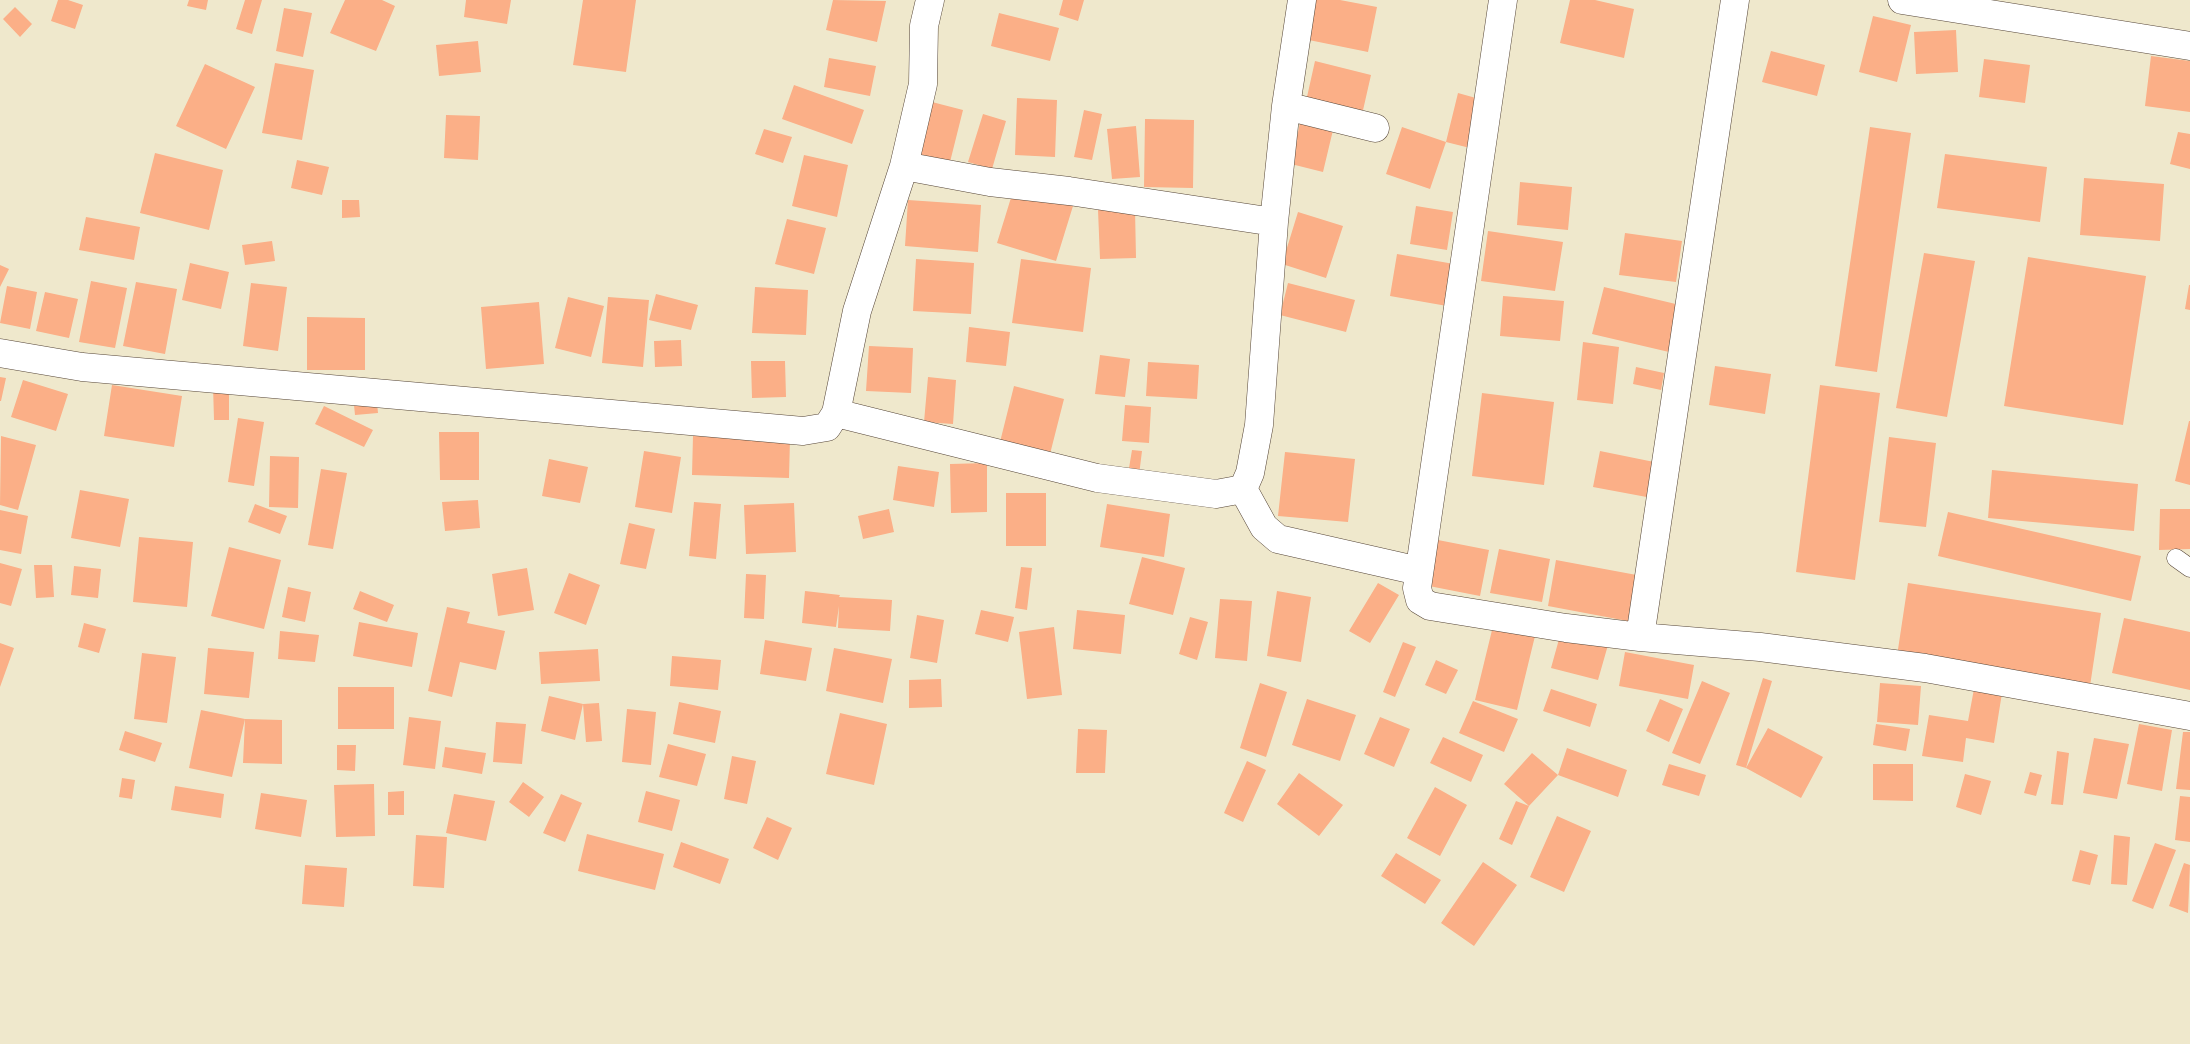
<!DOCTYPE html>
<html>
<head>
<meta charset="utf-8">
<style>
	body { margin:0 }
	canvas { display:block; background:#efe8cc }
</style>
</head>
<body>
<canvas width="2190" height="1044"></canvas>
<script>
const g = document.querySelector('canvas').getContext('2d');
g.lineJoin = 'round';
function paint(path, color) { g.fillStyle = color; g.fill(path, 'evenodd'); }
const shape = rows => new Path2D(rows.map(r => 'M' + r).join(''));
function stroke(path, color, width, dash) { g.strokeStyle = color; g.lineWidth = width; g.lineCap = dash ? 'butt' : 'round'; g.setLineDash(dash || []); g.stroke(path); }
paint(shape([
	[58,0,68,0,83,5,75,29,51,21],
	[189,0,208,0,206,10,187,6],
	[245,0,262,0,252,34,236,29],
	[345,0,382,0,395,6,376,51,330,33],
	[466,0,511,0,507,24,464,17],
	[583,0,636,0,626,72,573,65],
	[833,0,886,1,877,42,826,30],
	[1063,0,1084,0,1078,21,1059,15],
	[1307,0,1340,0,1377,7,1368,52,1299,38],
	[1570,0,1595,0,1634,9,1624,58,1560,43],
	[15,7,32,24,20,37,3,19],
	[284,8,312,13,303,57,276,51],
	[999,13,1059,28,1050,61,991,46],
	[1873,16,1911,25,1897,82,1859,72],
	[1956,30,1958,72,1916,74,1914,32],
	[478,41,481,72,439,76,436,45],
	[1771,51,1825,65,1817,96,1762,82],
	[2151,56,2190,61,2190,112,2145,106],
	[829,58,876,66,870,96,824,87],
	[1984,59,2030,65,2025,103,1979,97],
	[1315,61,1371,75,1361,119,1305,106],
	[275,63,314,70,302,140,262,133],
	[205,64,255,87,226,149,176,126],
	[794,85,864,110,852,144,782,119],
	[1458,93,1483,100,1470,148,1446,142],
	[1017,98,1057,100,1055,157,1015,155],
	[932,102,963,110,950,162,919,154],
	[1084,110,1102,114,1092,160,1074,157],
	[983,114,1006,121,992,169,968,162],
	[446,115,480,116,478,160,444,158],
	[1145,119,1194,120,1193,188,1144,187],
	[1300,123,1333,130,1323,172,1291,164],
	[1136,126,1140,177,1112,179,1107,129],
	[1402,127,1446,142,1430,189,1386,174],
	[1870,127,1911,133,1877,372,1835,366],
	[764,129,792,137,783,163,755,154],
	[2178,132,2190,134,2190,169,2170,164],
	[155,153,223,170,209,230,140,213],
	[1945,154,2047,167,2040,222,1937,208],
	[804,155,848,165,837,217,792,206],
	[297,160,329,167,322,195,291,188],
	[2084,178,2164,184,2160,241,2080,235],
	[1520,182,1572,187,1568,230,1517,225],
	[1014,188,1073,206,1056,261,997,243],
	[342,200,359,200,360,217,342,218],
	[908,200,981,205,978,252,905,246],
	[1416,206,1453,212,1447,250,1410,244],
	[1135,209,1136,258,1100,259,1098,210],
	[1298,212,1343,226,1326,278,1282,264],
	[86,217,140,227,134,260,79,250],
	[787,219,826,228,814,274,775,264],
	[1488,231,1563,242,1555,291,1481,281],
	[1625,233,1682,241,1676,282,1619,275],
	[272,241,275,261,245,265,242,245],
	[1924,253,1975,261,1947,417,1896,408],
	[1397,254,1454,264,1447,306,1390,296],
	[2028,257,2146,276,2123,425,2004,406],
	[916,259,974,263,971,314,913,311],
	[1021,259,1091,268,1083,332,1012,323],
	[190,263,229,272,221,309,182,300],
	[0,265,9,269,0,287],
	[91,281,127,288,115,348,79,342],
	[136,282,177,289,165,354,123,346],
	[251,283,287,287,278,351,243,346],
	[1288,283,1355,300,1346,332,1280,315],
	[2189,285,2190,285,2190,310,2185,309],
	[7,286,37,292,30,329,0,323],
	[755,287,808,290,806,335,752,333],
	[1604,287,1680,305,1669,352,1592,334],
	[45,292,78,299,69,338,36,331],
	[656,294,698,305,691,330,649,320],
	[1503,296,1564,301,1560,341,1500,336],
	[568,297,604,306,591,357,555,348],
	[608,297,649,300,643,367,602,363],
	[539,302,544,364,486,369,481,307],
	[307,317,365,318,365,370,307,370],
	[969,327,1010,332,1006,366,966,362],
	[681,340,682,366,655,367,654,341],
	[1583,342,1619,347,1613,404,1577,400],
	[869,346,913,348,911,393,866,391],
	[1100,355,1130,359,1125,397,1095,394],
	[751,361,785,361,786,397,752,398],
	[1148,362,1199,365,1197,399,1146,396],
	[1715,366,1771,374,1765,414,1709,405],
	[1636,367,1664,373,1661,390,1633,384],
	[0,377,6,378,1,401,0,401],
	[928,377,956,380,953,424,924,422],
	[23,380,68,394,56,431,11,417],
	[112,385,182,396,174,447,104,436],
	[213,385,229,385,229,420,214,420],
	[1820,385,1880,393,1855,580,1796,572],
	[1014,386,1064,399,1050,454,1000,442],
	[1482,393,1554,402,1544,485,1472,476],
	[377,403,378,413,355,415,354,405],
	[1125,405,1151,407,1149,443,1122,441],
	[324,406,373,430,364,447,315,424],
	[238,418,264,422,254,486,228,482],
	[2189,421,2190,421,2190,485,2175,481],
	[439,432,479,432,479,480,440,480],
	[1,436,36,445,18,510,0,505],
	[693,436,790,439,789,478,692,475],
	[1889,437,1936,443,1926,527,1879,522],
	[1132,450,1142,451,1139,475,1128,474],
	[644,451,681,457,672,513,635,507],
	[1600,451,1659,463,1652,498,1593,487],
	[1285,452,1355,459,1348,522,1278,516],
	[270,456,299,457,298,508,269,507],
	[549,459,588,467,580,503,542,496],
	[987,463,987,512,951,513,950,464],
	[898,466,939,472,934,507,893,500],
	[321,469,347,473,333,549,308,545],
	[1992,470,2138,484,2134,531,1988,518],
	[80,490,129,499,120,547,71,538],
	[1006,493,1046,493,1046,546,1006,546],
	[478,500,480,528,445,531,442,502],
	[694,502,721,504,716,559,689,556],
	[794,503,796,552,746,554,744,505],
	[255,504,287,516,280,534,248,522],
	[1107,504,1170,514,1164,557,1100,547],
	[889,509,894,532,863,539,858,516],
	[2160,509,2190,509,2190,549,2159,550],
	[0,510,28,516,21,554,0,550],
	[1948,512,2141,556,2131,601,1938,556],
	[629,523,655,529,646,569,620,564],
	[139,537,193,542,187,607,133,602],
	[1438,540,1489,550,1480,596,1429,586],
	[229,547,281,560,264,629,211,616],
	[1499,549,1550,559,1542,602,1490,593],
	[1142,557,1185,568,1173,615,1129,604],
	[1556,560,1642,576,1633,622,1548,606],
	[0,563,22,569,11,606,0,603],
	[34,565,52,565,54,597,36,598],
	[74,566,101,569,98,598,71,595],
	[1021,567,1032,568,1027,610,1015,608],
	[527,568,534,610,498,616,492,574],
	[569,573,600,585,586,625,554,613],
	[746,574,766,575,764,619,744,618],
	[1378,583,1399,595,1370,643,1349,631],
	[1908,583,2101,613,2090,686,1897,656],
	[288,587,311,592,305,622,282,617],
	[360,591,394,605,387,622,353,609],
	[805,591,840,595,839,597,892,600,890,631,838,628,839,606,836,627,802,623],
	[1277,591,1311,597,1301,662,1267,656],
	[1220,599,1252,601,1247,661,1215,658],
	[447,607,470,612,467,623,505,631,496,670,460,662,452,697,428,691],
	[981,610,1014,617,1008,642,975,634],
	[1077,610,1125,615,1121,654,1073,649],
	[917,615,944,620,937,663,910,658],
	[1190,617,1208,622,1197,660,1179,654],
	[2124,618,2190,632,2190,690,2112,673],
	[359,622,418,633,412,667,353,656],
	[84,623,106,629,99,653,78,647],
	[1493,626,1535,636,1517,710,1475,700],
	[1054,627,1062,695,1027,699,1019,632],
	[280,631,319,635,315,662,278,659],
	[1561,632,1608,645,1598,680,1551,668],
	[765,640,812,648,806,681,760,674],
	[1403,642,1416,647,1395,697,1383,692],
	[0,643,14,648,0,687],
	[208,648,254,652,249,698,204,694],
	[834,648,892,659,883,703,826,691],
	[598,649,600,681,541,684,539,652],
	[1625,652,1694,665,1688,699,1619,686],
	[142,653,176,657,167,723,134,719],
	[672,656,721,660,718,690,670,686],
	[1436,660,1458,670,1446,694,1425,685],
	[1763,678,1772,681,1746,768,1736,765],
	[941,679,942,707,909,708,909,680],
	[1702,681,1730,693,1700,764,1672,753],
	[1260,683,1287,692,1266,757,1240,748],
	[1880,683,1921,686,1918,725,1877,722],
	[338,687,394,687,394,729,338,729],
	[1551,689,1597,704,1590,727,1543,711],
	[1974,689,2002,693,1994,743,1966,738,1963,762,1922,756,1929,715,1968,721],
	[549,696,583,704,599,703,602,741,586,742,583,704,575,740,541,731],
	[1307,699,1356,715,1340,761,1292,745],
	[1660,699,1683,709,1669,742,1646,731],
	[1473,701,1518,719,1504,752,1459,733],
	[679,702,721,711,715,743,673,734],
	[627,709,656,712,651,765,622,762],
	[201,710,245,719,232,777,189,768],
	[840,713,887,724,874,785,826,774],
	[409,717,441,721,435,769,403,765],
	[1380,717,1410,729,1394,767,1364,754],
	[245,719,282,720,282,764,243,763],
	[496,722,526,724,522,764,493,762],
	[1876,724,1910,729,1906,751,1873,745],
	[2139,724,2172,730,2162,791,2127,784],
	[1768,728,1823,757,1801,798,1746,768],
	[1078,729,1107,730,1105,773,1076,773],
	[125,731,162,743,155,762,119,750],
	[2183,732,2190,732,2190,790,2176,789],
	[1443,737,1483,755,1471,782,1430,763],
	[2094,738,2129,744,2117,799,2083,793],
	[668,744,706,754,697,786,659,777],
	[337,745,356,745,355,771,337,770],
	[445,747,486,753,482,774,442,767],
	[1567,748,1627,770,1618,797,1558,775],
	[2057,751,2069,753,2063,805,2051,804],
	[1532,753,1558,775,1529,806,1504,784],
	[732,756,756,761,747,804,724,799],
	[1247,761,1266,770,1243,822,1224,813],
	[1669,764,1706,775,1699,796,1662,785],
	[1873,764,1913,764,1913,801,1873,800],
	[2030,772,2042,775,2036,796,2024,793],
	[1299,773,1343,805,1319,836,1277,804],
	[1965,774,1991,781,1981,815,1956,807],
	[122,778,135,780,132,799,119,797],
	[523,782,544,797,529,817,509,802],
	[374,784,375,836,336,837,334,785],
	[175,786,224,794,221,818,171,810],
	[1435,787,1467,805,1440,856,1407,838],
	[404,791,404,815,388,815,388,792],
	[646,791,680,800,672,831,638,822],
	[261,793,307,800,301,837,255,829],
	[454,794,495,801,486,841,446,833],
	[561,794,582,803,565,842,543,833],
	[2180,796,2190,797,2190,842,2175,840],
	[1516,801,1529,806,1512,845,1499,839],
	[1557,816,1591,831,1564,892,1530,877],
	[767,817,792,828,778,860,753,848],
	[587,834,664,854,655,890,578,871],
	[416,835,447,837,444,888,413,886],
	[2114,835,2130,837,2127,885,2111,884],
	[681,842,729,859,720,884,673,867],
	[2155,843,2176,850,2153,909,2132,901],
	[2080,850,2098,855,2090,885,2072,881],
	[1396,853,1441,880,1425,904,1381,876],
	[1483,862,1517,885,1474,946,1441,923],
	[2184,863,2190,865,2188,913,2169,906],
	[305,865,347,868,344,907,302,904]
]), '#fbaf87');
const service = shape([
	[2176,558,2190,568]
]);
const minor = shape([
	[1503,0,1417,588,1420,600,1430,606,1566,628,1640,637,1760,647,1925,668,2190,716],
	[1902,0,2190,46],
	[1286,106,1375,128],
	[904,166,990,182,1069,191,1274,222,1286,106,1302,0],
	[0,353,82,367,803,431,827,427,836,413,857,311,904,166,923,84,924,26,930,0],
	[836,413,1097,478,1216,494,1243,489,1250,473,1259,425,1274,222],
	[1243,489,1264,527,1278,539,1419,571],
	[1640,637,1735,0]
]);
stroke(service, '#564638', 19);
stroke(minor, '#564638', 29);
stroke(service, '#fff', 18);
stroke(minor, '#fff', 28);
</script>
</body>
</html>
